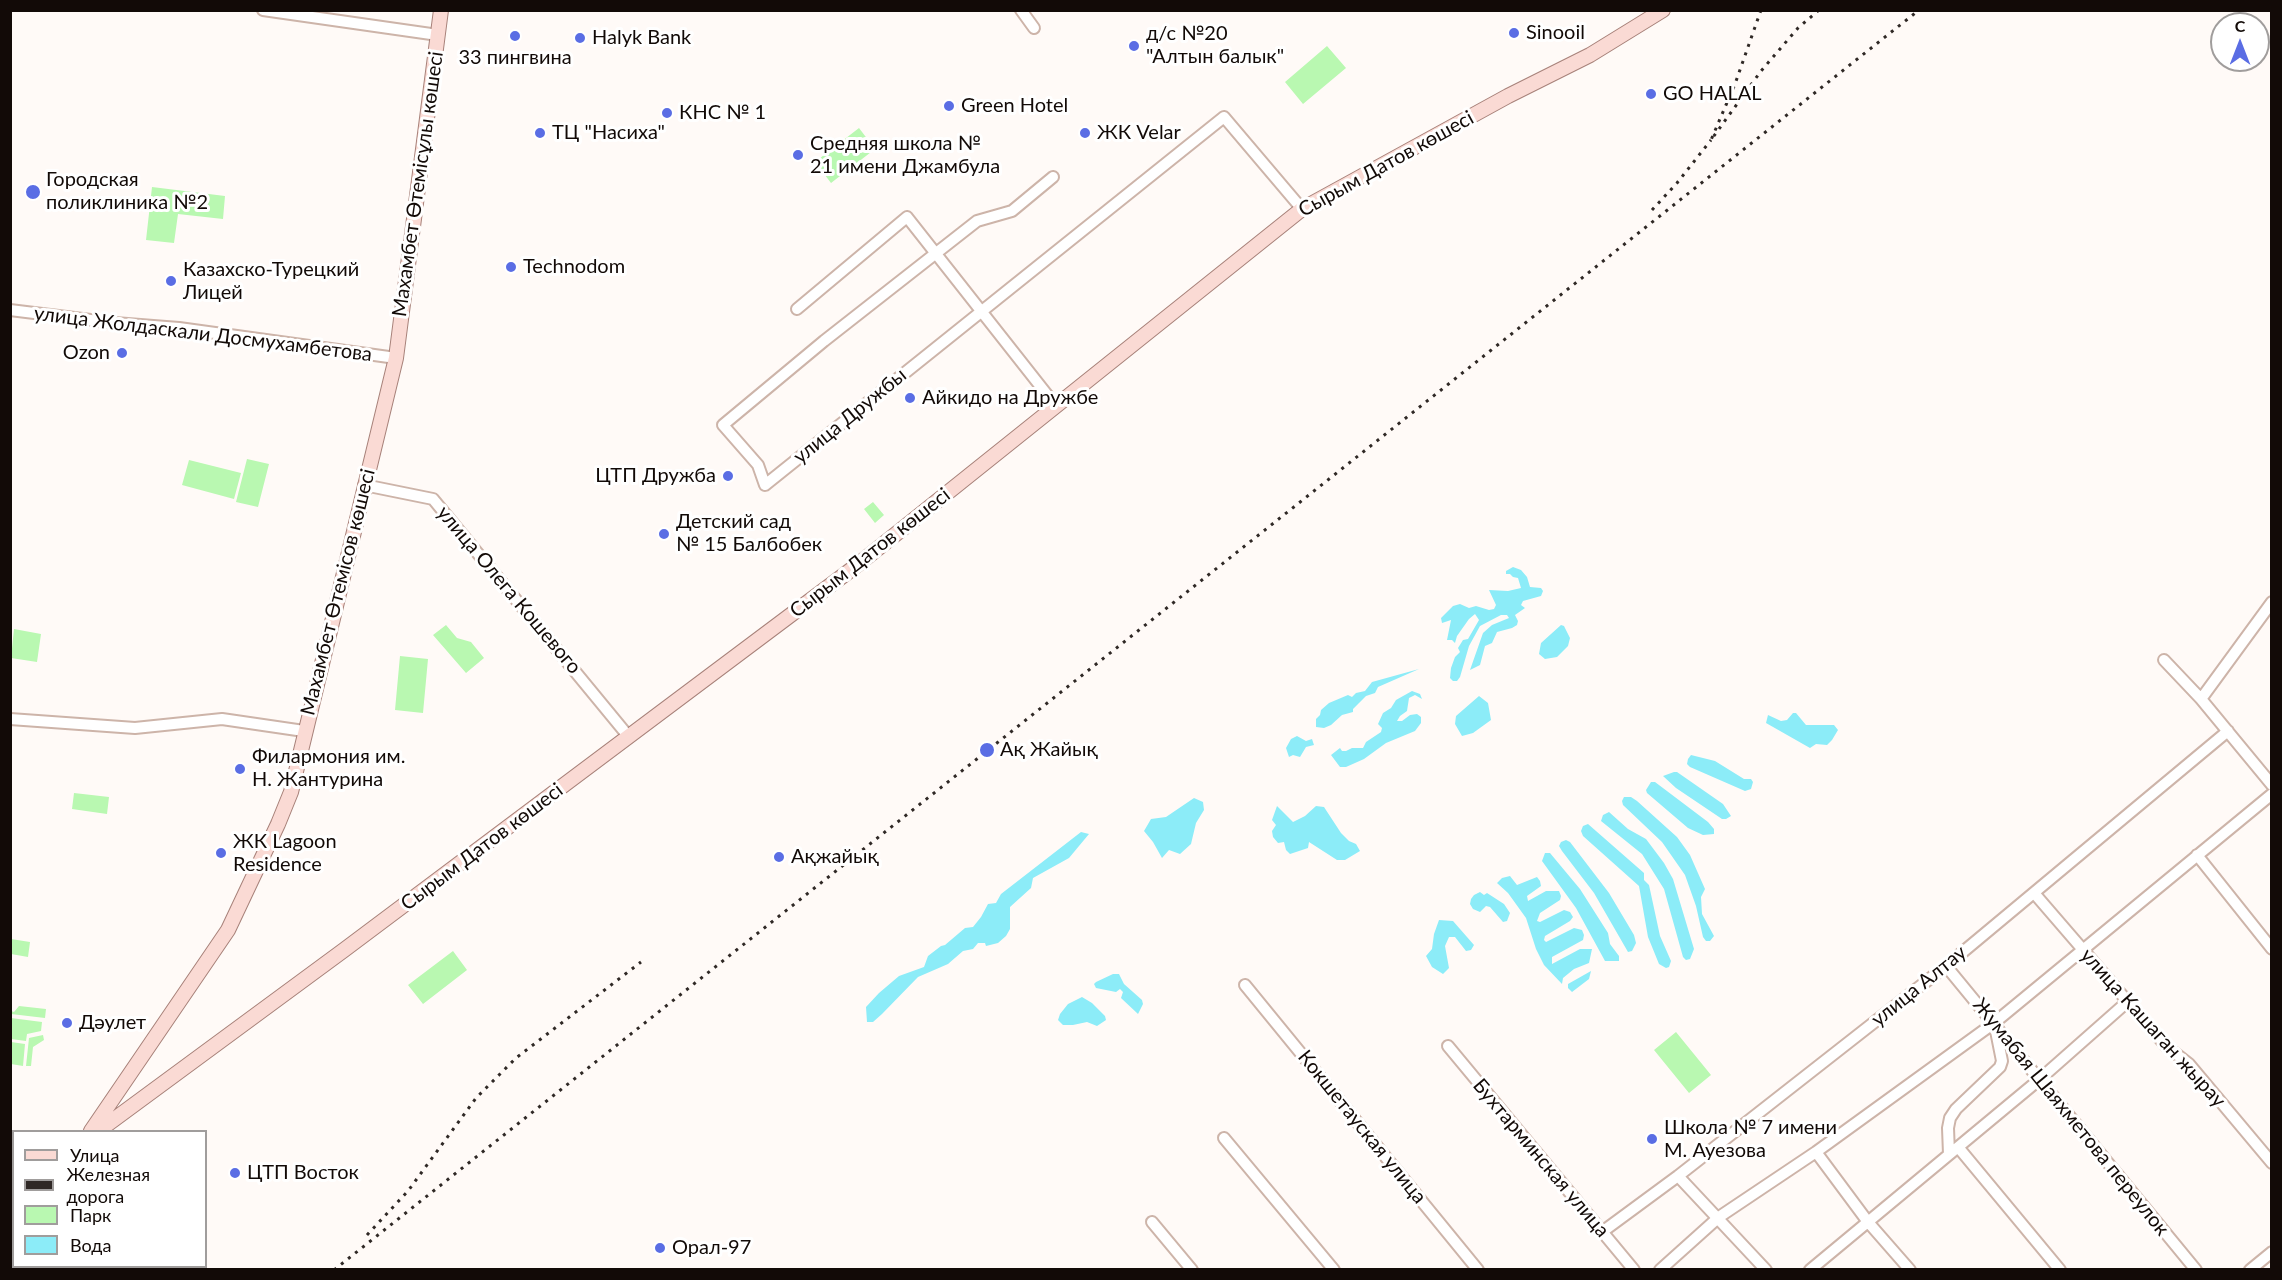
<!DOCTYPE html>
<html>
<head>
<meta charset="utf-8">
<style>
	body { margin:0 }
	#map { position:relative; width:2282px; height:1280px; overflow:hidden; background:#fffaf7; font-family:Lato,sans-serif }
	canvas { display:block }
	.frame { position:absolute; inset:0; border:12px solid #120a07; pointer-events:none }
	.legend { position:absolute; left:12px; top:1130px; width:195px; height:138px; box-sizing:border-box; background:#fff; border:2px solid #a09d9c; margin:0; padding:8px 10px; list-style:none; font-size:18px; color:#120a07 }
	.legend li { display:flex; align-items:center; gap:12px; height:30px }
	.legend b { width:30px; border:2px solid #a09d9c }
	.north { position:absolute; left:2210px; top:12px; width:60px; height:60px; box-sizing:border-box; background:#fff; border:2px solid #a09d9c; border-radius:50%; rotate:0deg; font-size:16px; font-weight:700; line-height:24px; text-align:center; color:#120a07 }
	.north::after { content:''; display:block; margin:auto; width:21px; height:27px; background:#5a6de4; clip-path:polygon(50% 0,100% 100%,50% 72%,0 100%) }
</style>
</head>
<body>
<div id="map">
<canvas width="2282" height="1280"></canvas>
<div class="frame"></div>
<ul class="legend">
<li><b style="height:8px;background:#fadad4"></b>Улица</li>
<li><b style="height:8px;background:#2f2825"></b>Железная дорога</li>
<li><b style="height:16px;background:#b9f8b1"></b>Парк</li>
<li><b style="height:16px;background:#8cecf8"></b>Вода</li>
</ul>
<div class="north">С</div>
</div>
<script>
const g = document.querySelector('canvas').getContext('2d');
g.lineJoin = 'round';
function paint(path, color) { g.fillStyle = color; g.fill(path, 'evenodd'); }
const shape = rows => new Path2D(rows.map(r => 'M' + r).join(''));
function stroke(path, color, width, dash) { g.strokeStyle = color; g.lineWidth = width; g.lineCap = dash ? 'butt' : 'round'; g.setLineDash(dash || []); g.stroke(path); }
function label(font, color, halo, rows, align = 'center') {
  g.font = font + ' Lato,sans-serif'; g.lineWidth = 6; g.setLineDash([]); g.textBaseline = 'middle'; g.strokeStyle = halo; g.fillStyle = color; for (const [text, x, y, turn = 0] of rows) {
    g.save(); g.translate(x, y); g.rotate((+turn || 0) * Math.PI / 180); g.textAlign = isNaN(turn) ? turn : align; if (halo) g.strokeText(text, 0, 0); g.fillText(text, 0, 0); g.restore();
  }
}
paint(shape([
	[1327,46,1346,68,1303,104,1285,82],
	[859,128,875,149,831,183,815,162],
	[152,187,225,196,223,219,178,214,174,243,146,240],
	[247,459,269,464,258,507,236,502],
	[189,460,241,473,234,499,182,485],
	[873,502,884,515,875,523,864,509],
	[446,625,457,638,471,642,484,658,466,673,433,635],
	[14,629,41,634,37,662,11,658],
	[400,656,428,659,423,713,395,710],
	[74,793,109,797,107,814,72,809],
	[11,939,30,942,28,957,11,954],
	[453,951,467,970,423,1004,408,985],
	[19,1006,46,1009,45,1018,11,1014,11,1011,14,1012],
	[11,1018,42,1022,41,1031,27,1034,26,1041,11,1039],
	[1676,1032,1711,1075,1689,1093,1654,1050],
	[43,1035,44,1040,33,1047,31,1066,26,1066,29,1038],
	[11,1042,25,1044,23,1066,11,1064]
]), '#b9f8b1');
paint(shape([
	[1513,567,1521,570,1527,577,1530,587,1541,588,1543,591,1541,596,1523,601,1521,605,1525,608,1515,615,1518,621,1517,625,1512,628,1497,632,1492,643,1485,646,1480,665,1470,670,1483,633,1492,625,1509,618,1507,615,1501,615,1480,626,1469,646,1460,677,1457,681,1453,681,1450,678,1451,668,1455,657,1460,652,1458,648,1463,640,1468,639,1479,620,1475,614,1469,619,1457,636,1455,643,1452,640,1447,640,1451,620,1442,623,1441,618,1453,606,1460,604,1469,608,1476,606,1489,610,1494,609,1496,605,1489,590,1508,591,1521,588,1518,578,1513,577,1510,574,1506,574,1506,571],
	[1561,625,1564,626,1570,638,1568,646,1557,657,1545,659,1539,654,1541,643],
	[1419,669,1378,687,1375,693,1366,696,1353,709,1353,712,1342,715,1331,725,1324,728,1316,727,1316,719,1320,715,1321,710,1329,703,1348,695,1352,697,1356,693,1365,691,1372,682],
	[1412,691,1420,694,1422,699,1415,695,1409,698,1407,711,1400,716,1397,721,1402,721,1410,715,1417,714,1421,717,1421,723,1415,731,1386,743,1364,759,1346,767,1340,767,1331,755,1340,748,1342,751,1346,751,1352,748,1363,748,1366,742,1381,732,1382,728,1378,724,1383,713,1391,708,1396,700],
	[1479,696,1488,703,1491,720,1473,733,1462,736,1455,724,1456,716],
	[1793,713,1796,713,1806,725,1834,725,1838,730,1832,740,1827,745,1816,744,1810,748,1766,723,1768,715,1781,721,1787,720],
	[1297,736,1306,741,1312,739,1314,745,1306,747,1300,757,1293,755,1289,757,1286,748,1291,739],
	[1691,755,1715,761,1744,779,1751,779,1753,782,1751,789,1745,791,1690,767,1687,764,1688,759],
	[1674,772,1677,772,1723,804,1731,816,1726,819,1722,819,1676,788,1663,776],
	[1651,782,1655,782,1708,822,1714,829,1714,834,1703,835,1688,828,1647,793,1646,790],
	[1624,797,1631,797,1637,801,1677,837,1690,855,1705,889,1701,897,1702,914,1714,936,1710,941,1706,941,1703,937,1696,906,1685,875,1662,842,1623,805,1622,801],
	[1194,798,1203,802,1204,810,1196,823,1191,844,1180,854,1169,850,1162,858,1153,842,1144,831,1151,819,1166,817],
	[1277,806,1293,822,1305,816,1316,806,1324,807,1341,833,1349,841,1356,844,1360,851,1345,860,1337,860,1309,842,1308,848,1290,854,1286,850,1284,842,1278,843,1273,837,1272,831,1276,825,1272,820],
	[1609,812,1628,829,1646,839,1664,863,1673,879,1694,949,1690,959,1686,960,1683,957,1664,889,1642,854,1601,821,1603,815],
	[1588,824,1644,873,1644,880,1649,885,1660,936,1671,961,1669,967,1666,968,1659,964,1648,937,1639,886,1583,836,1581,831,1583,826],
	[1081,832,1089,834,1069,858,1033,878,1031,888,1010,907,1010,929,1006,936,998,943,986,946,985,943,978,943,973,949,963,951,948,964,918,977,882,1014,873,1022,867,1022,866,1007,879,993,899,976,924,967,928,956,941,946,945,945,965,928,973,927,981,917,988,904,996,903,1001,894],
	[1566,840,1570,842,1609,893,1634,935,1636,943,1632,951,1628,952,1594,893,1562,851,1559,846,1561,842],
	[1545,853,1550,853,1580,889,1608,933,1610,944,1619,956,1619,961,1605,961,1576,908,1542,861],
	[1510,876,1517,885,1537,877,1540,881,1541,886,1527,896,1528,901,1546,891,1559,891,1561,896,1560,900,1540,913,1537,921,1540,922,1564,910,1570,912,1573,917,1570,921,1545,936,1544,940,1546,942,1574,928,1582,930,1584,935,1583,940,1552,957,1552,964,1580,949,1592,949,1589,963,1574,969,1563,978,1562,984,1544,965,1536,949,1526,918,1508,893,1497,883,1502,878],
	[1480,892,1484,895,1487,893,1504,904,1510,913,1507,921,1503,922,1490,907,1486,906,1480,912,1473,909,1470,904,1471,899,1474,895],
	[1439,920,1453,921,1474,945,1471,950,1466,951,1455,937,1449,937,1445,946,1449,968,1443,974,1432,967,1426,956,1432,949,1434,934],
	[1591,971,1589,979,1572,992,1568,988,1568,984],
	[1113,974,1119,974,1124,984,1142,1000,1143,1004,1138,1014,1121,998,1123,992,1120,989,1116,992,1096,988,1094,984,1096,982],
	[1082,997,1092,1003,1105,1016,1106,1020,1097,1026,1087,1022,1073,1025,1063,1025,1058,1020,1060,1014,1068,1004]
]), '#8cecf8');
const minor = shape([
	[263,10,438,35],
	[1021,10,1034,28],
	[1053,177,1012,211,977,221,824,341,723,425,758,465,765,485,1224,117,1302,209],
	[797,309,907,217,1056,406],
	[10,310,115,323,179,328,396,358],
	[364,485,433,499,629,737],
	[2164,660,2201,699,2272,785],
	[2201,699,2272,602],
	[10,719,135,728,222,719,304,731],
	[2197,855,2272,949],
	[2034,893,2166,1046,2189,1064,2272,1163],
	[1946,966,2196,1270],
	[1245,985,1478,1270],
	[1448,1046,1634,1270],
	[1224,1138,1334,1270],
	[1958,1147,2060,1270],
	[1816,1152,1868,1222,1910,1270],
	[1949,1154,1948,1128,1950,1118,1956,1109,2000,1067,2002,1061,1995,1026],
	[1678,1176,1766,1270],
	[1152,1222,1192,1270],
	[1602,1232,1678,1176,1946,966,2228,731],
	[1660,1270,1719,1217,1816,1152,1994,1023,2272,794],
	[1810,1270,2040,1079,2126,1003],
	[2250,1270,2272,1252]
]);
const major = shape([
	[91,1131,228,930,278,824,291,792,396,358,441,10],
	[97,1132,344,950,856,566,1302,209,1508,96,1590,55,1663,10],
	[10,1197,14,1195]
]);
stroke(minor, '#cdb4a9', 14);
stroke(major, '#a78179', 16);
stroke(minor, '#fff', 10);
stroke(major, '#fadad4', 14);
stroke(shape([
	[1761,10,1735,84,1711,140,1761,71,1798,28,1819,10],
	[1652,210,1677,183,1711,140],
	[367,1235,408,1191,476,1098,516,1058,641,962],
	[334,1270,1919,10]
]), '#2f2825', 3, [3, 6]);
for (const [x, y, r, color] of [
	[1514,33,6,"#5a6de4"],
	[515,36,6,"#5a6de4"],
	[580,38,6,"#5a6de4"],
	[1134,46,6,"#5a6de4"],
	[1651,94,6,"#5a6de4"],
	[949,106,6,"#5a6de4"],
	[667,113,6,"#5a6de4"],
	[540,133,6,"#5a6de4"],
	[1085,133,6,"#5a6de4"],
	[798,155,6,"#5a6de4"],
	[33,192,8,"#5a6de4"],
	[511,267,6,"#5a6de4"],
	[171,281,6,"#5a6de4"],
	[122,353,6,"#5a6de4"],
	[910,398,6,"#5a6de4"],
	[728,476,6,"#5a6de4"],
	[664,534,6,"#5a6de4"],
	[987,750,8,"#5a6de4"],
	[240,769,6,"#5a6de4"],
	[221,853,6,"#5a6de4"],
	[779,857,6,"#5a6de4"],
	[67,1023,6,"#5a6de4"],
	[1652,1139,6,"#5a6de4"],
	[235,1173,6,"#5a6de4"],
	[660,1248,6,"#5a6de4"]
]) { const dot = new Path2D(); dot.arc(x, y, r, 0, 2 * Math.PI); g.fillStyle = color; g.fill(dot); stroke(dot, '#fff', 2); }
label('20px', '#120a07', '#fff', [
	["Sinooil",1526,33],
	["д/с №20",1146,34],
	["\"Алтын балык\"",1146,57],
	["Halyk Bank",592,38],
	["33 пингвина",515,58,"center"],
	["GO HALAL",1663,94],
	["Green Hotel",961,106],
	["КНС № 1",679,113],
	["ТЦ \"Насиха\"",552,133],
	["ЖК Velar",1097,133],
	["Средняя школа №",810,144],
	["21 имени Джамбула",810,167],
	["Городская",46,180],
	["поликлиника №2",46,203],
	["Technodom",523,267],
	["Казахско-Турецкий",183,270],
	["Лицей",183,293],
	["Ozon",110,353,"right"],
	["Айкидо на Дружбе",922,398],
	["ЦТП Дружба",716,476,"right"],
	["Детский сад",676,522],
	["№ 15 Балбобек",676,545],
	["Ақ Жайық",1000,750],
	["Филармония им.",252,757],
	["Н. Жантурина",252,780],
	["ЖК Lagoon",233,842],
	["Residence",233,865],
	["Ақжайық",791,857],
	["Дәулет",79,1023],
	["Школа № 7 имени",1664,1128],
	["М. Ауезова",1664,1151],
	["ЦТП Восток",247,1173],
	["Орал-97",672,1248]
], 'left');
label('20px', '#120a07', '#fff', [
	["Сырым Датов көшесі",1386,164,-29],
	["Махамбет Өтемісұлы көшесі",418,184,-82],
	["улица Жолдаскали Досмухамбетова",203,334,7],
	["улица Дружбы",850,416,-39],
	["Сырым Датов көшесі",870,553,-38],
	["улица Олега Кошевого",509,590,50],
	["Махамбет Өтемісов көшесі",338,592,-76],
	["Сырым Датов көшесі",482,847,-37],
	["улица Алтау",1919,986,-39],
	["улица Кашаган жырау",2153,1028,48],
	["Жумабая Шаяхметова переулок",2071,1117,51],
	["Кокшетауская улица",1362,1127,51],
	["Бухтарминская улица",1541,1158,50]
]);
</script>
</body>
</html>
